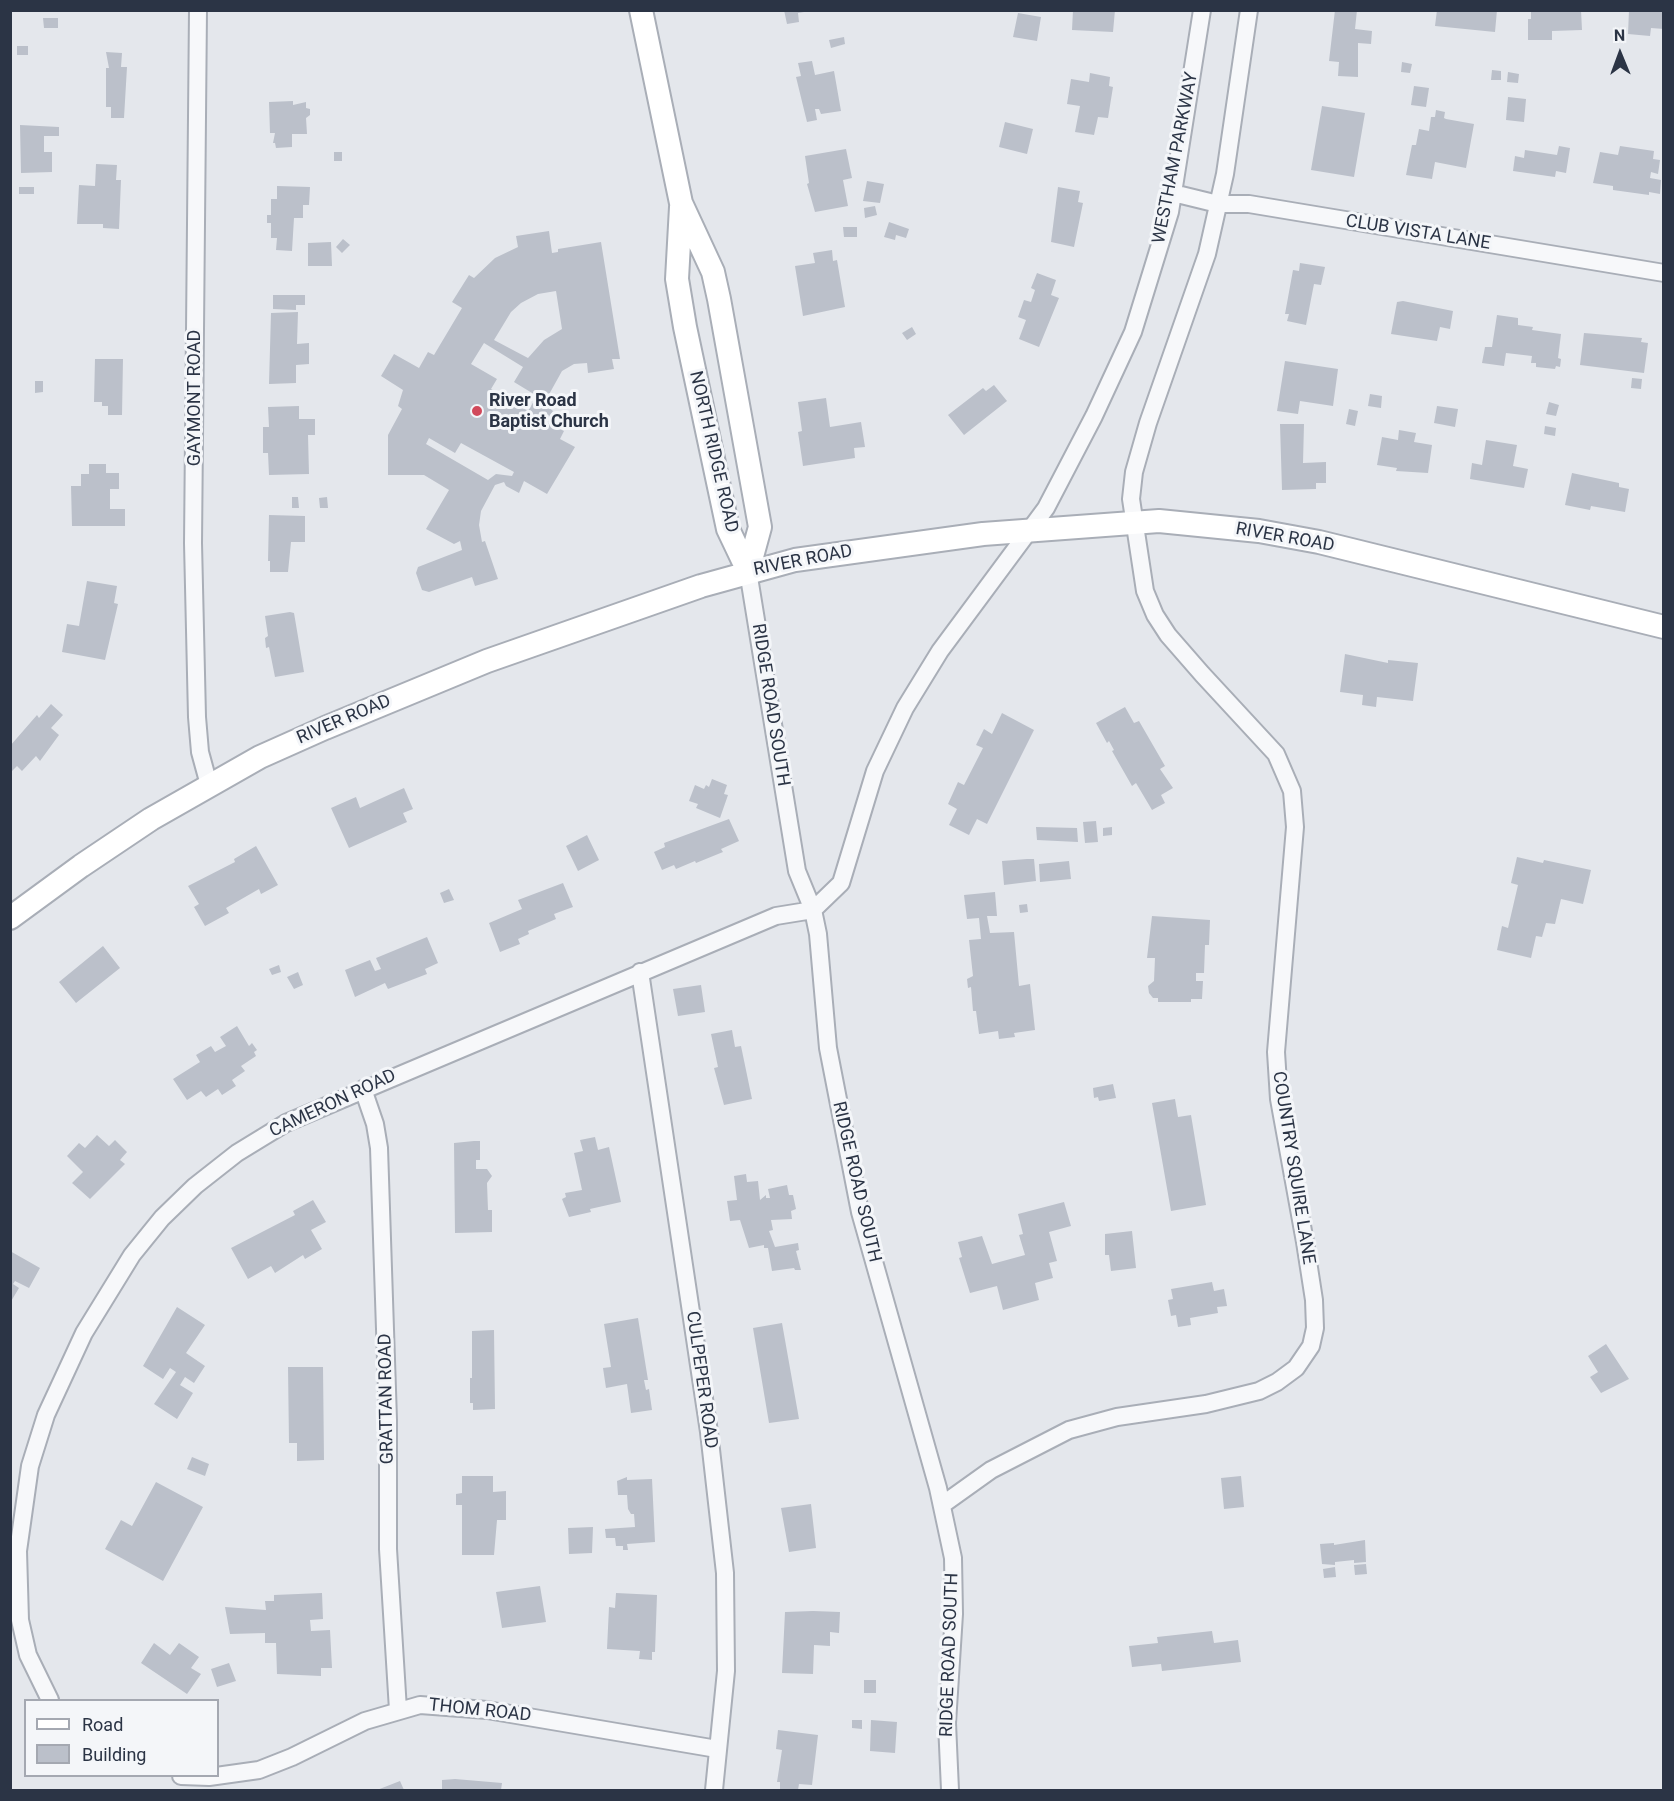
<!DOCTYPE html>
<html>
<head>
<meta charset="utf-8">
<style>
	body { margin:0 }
	#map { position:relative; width:1674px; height:1801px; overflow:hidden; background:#e4e7ec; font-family:Roboto,sans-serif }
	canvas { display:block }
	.frame { position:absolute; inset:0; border:12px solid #2b3445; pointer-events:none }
	.legend { position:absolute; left:24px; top:1699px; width:195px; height:78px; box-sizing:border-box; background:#f4f6f9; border:2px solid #a4a8b1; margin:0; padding:8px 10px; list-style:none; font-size:18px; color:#2b3445 }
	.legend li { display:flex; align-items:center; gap:12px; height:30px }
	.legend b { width:30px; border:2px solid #a4a8b1 }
	.north { position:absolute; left:1590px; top:24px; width:60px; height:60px; -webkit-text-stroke:4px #f4f6f9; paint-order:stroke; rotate:359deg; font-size:16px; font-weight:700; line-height:24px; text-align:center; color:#2b3445 }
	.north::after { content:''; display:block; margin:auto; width:21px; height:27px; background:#2b3445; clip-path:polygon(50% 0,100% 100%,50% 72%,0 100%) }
</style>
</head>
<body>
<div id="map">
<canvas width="1674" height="1801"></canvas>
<div class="frame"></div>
<ul class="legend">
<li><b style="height:8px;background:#fff"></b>Road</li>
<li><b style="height:16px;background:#bbc0ca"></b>Building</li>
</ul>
<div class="north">N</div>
</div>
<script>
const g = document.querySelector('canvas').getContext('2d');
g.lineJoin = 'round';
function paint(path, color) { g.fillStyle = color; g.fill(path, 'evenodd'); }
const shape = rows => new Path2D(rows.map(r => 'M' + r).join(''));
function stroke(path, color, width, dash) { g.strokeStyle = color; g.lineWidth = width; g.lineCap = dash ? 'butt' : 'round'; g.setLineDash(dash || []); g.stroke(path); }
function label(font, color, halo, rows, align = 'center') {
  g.font = font + ' Roboto,sans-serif'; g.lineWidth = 6; g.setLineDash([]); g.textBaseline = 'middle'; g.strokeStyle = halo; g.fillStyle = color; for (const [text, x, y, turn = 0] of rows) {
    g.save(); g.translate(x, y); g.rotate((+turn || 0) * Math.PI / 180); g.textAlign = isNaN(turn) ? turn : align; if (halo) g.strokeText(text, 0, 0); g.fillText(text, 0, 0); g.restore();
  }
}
paint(shape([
	[784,10,804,10,804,12,798,13,799,22,787,24],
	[1073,10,1115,10,1113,32,1072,30],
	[1335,10,1357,10,1355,29,1372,31,1371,44,1358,43,1358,77,1338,76,1339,62,1329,61],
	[1437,10,1497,10,1495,32,1435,26],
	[1531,10,1581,10,1582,30,1552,31,1552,40,1528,40,1528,19,1531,19],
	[1629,10,1664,10,1664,29,1651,28,1650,36,1628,34],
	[1018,13,1041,17,1037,41,1013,37],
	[43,18,58,18,58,28,44,28],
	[844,37,845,44,831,48,829,40],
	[17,46,28,46,28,55,17,55],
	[106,52,122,53,121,67,127,67,124,118,111,118,111,107,106,107,106,68,109,68],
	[812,61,815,75,834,71,841,111,821,114,819,109,815,109,817,120,807,122,796,77,801,76,798,63],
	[1402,62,1412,64,1410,73,1401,72],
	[1492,70,1501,71,1501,80,1491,80],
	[1508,72,1519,74,1518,83,1507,82],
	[1090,73,1110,77,1109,86,1113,87,1108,118,1098,117,1094,135,1075,132,1080,106,1067,104,1071,79,1089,82],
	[1414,86,1429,88,1426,107,1411,105],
	[1508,97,1526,99,1524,122,1506,120],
	[293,101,293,105,306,102,306,108,310,109,310,115,306,118,307,134,292,134,292,147,276,148,275,143,273,143,275,133,270,133,269,102],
	[1322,106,1365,113,1354,177,1311,170],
	[1436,110,1445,112,1444,118,1446,119,1474,124,1466,168,1435,162,1432,179,1406,175,1412,145,1416,145,1419,129,1429,131,1431,117,1435,117],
	[1005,122,1033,129,1027,154,999,147],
	[20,125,59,127,59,136,44,136,44,152,52,152,52,172,21,173],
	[1559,146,1570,148,1566,173,1556,171,1555,177,1513,171,1515,156,1524,158,1525,150,1557,155],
	[1620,146,1654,151,1653,159,1660,160,1658,174,1651,172,1650,178,1661,180,1660,194,1649,192,1649,195,1613,190,1613,186,1593,183,1600,152,1618,155],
	[846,149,852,178,843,180,848,206,815,212,807,184,809,183,805,156],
	[334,152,342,152,342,161,334,161],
	[96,164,117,165,116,180,121,180,119,229,103,228,103,224,77,224,79,185,95,186],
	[867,181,884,184,880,203,863,201],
	[277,186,310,187,309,205,303,205,303,218,294,218,292,251,276,250,277,238,271,238,271,223,267,223,267,215,271,215,271,199,277,199],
	[19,187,34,187,34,194,19,194],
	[1058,187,1080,191,1078,202,1083,203,1074,247,1051,242],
	[875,206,877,215,865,218,864,208],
	[889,222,909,229,906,238,896,235,895,240,884,237],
	[843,227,857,227,857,237,844,237],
	[549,231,552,253,558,252,558,249,601,242,620,359,612,359,614,369,588,373,587,363,574,364,562,371,547,398,546,405,553,411,546,422,564,431,560,439,575,447,547,494,524,481,519,493,506,486,504,482,495,485,481,511,479,525,482,542,485,541,498,579,475,586,472,577,429,592,422,590,416,573,418,567,462,550,460,541,454,544,426,529,449,490,424,475,388,475,388,435,402,409,398,406,403,390,381,376,394,354,419,368,428,352,434,355,462,308,452,302,469,275,474,278,495,258,518,247,516,236],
	[556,291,562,329,544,340,528,358,494,340,511,312,521,303,538,294],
	[484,343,523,367,514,382,537,396,528,411,491,389,497,379,471,364],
	[429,438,455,453,461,443,514,472,512,476,496,474,488,480,426,444],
	[343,239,350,245,342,253,336,247],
	[331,242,332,266,308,266,308,243],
	[832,250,833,261,837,260,845,307,803,316,795,266,815,263,813,253],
	[1300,263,1325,267,1321,285,1314,284,1306,325,1287,321,1289,314,1285,314,1293,270,1299,271],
	[1037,273,1056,280,1051,295,1059,298,1039,347,1019,339,1026,320,1018,317,1024,300,1031,302,1035,290,1031,288],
	[273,295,305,295,305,305,296,305,296,310,273,309],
	[1403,301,1453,311,1450,329,1440,327,1437,341,1391,334,1397,302],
	[298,312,297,344,309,343,309,364,296,365,296,383,269,384,271,313],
	[1497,315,1518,318,1518,325,1533,327,1532,330,1561,334,1558,358,1561,359,1560,367,1556,366,1555,369,1536,367,1536,363,1531,363,1532,356,1506,353,1504,366,1482,363,1485,347,1492,347],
	[912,327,916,334,907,340,902,333],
	[1584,333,1642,338,1641,342,1648,343,1644,373,1580,365],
	[95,359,123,359,122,415,108,415,108,406,102,406,102,402,94,402],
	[1285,361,1338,369,1333,406,1300,401,1298,414,1277,411],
	[1632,378,1642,379,1641,389,1631,388],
	[35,381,43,381,43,392,35,393],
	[994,385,1007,401,964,435,948,415,983,388,986,391],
	[1370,394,1382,396,1381,408,1368,406],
	[826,398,830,427,861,422,865,447,854,448,855,458,803,466,798,432,802,431,798,402],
	[1549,402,1559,405,1556,416,1546,414],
	[299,406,299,419,315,419,315,435,308,435,309,474,269,475,268,453,263,453,263,427,269,427,268,407],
	[1437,406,1458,409,1455,427,1434,423],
	[1349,409,1358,411,1355,426,1346,424],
	[1280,424,1304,424,1303,463,1326,462,1326,483,1316,483,1316,489,1282,490],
	[1545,426,1556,428,1555,436,1544,434],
	[1399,430,1416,433,1414,442,1432,445,1428,473,1396,471,1397,468,1377,465,1382,437,1398,440],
	[1486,440,1517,445,1513,466,1528,469,1524,488,1470,479,1472,463,1482,465],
	[89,464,106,464,106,473,119,473,119,489,110,489,110,509,125,509,125,526,72,526,71,486,81,486,81,474,89,474],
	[1572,473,1619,483,1619,487,1629,489,1625,512,1591,506,1590,510,1565,505],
	[292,497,298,497,299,508,292,508],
	[327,497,328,508,320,508,319,498],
	[269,515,305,516,305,542,291,542,288,572,270,572,270,561,268,561],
	[87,581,117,586,114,603,118,604,105,660,62,652,67,624,79,626],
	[290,612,294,613,304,672,275,677,269,647,266,648,265,638,268,636,265,616],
	[1345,654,1388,663,1388,660,1418,663,1413,701,1377,697,1376,707,1362,705,1363,695,1340,692],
	[51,704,63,715,51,728,59,735,40,761,36,756,22,771,17,766,10,773,10,746,37,715,39,718],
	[1125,707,1134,723,1139,721,1165,766,1160,769,1173,788,1161,795,1165,803,1152,810,1136,783,1132,786,1112,751,1114,750,1109,741,1107,743,1096,723],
	[1002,713,1034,730,987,824,977,819,969,835,949,825,957,809,948,804,958,782,964,785,983,748,976,745,984,729,992,734],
	[712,779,727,785,724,794,728,795,720,818,696,808,698,804,689,801,695,785,704,789,706,785,709,787],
	[404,788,413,809,403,813,407,822,349,848,331,808,356,797,360,808],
	[729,819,739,841,721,849,723,852,696,863,695,861,676,869,674,865,662,870,654,852,665,847,664,843],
	[1096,821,1098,842,1085,843,1083,822],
	[1036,827,1077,828,1078,842,1037,840],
	[1112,827,1112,835,1103,836,1103,828],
	[587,835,599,860,578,871,566,846],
	[256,846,278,885,261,894,259,889,226,908,229,913,205,926,194,907,199,904,188,886,235,862,234,859],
	[1517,857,1543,863,1544,860,1591,870,1583,904,1561,899,1555,924,1546,923,1542,937,1536,936,1531,958,1497,950,1502,926,1508,928,1518,885,1511,883],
	[1027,859,1034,859,1036,881,1004,885,1002,861],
	[1069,861,1071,879,1040,882,1039,864],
	[563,883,573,907,554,914,556,919,528,931,529,934,518,939,520,944,500,952,489,923,522,909,518,900],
	[449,889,454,900,444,903,440,893],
	[995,892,997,916,987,916,990,933,1014,932,1019,986,1030,984,1035,1030,1014,1033,1015,1037,999,1039,998,1031,979,1034,976,1011,973,1011,971,987,968,988,967,979,973,976,969,940,981,939,979,918,967,919,964,895],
	[1027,904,1028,912,1020,913,1019,905],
	[1152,916,1210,920,1209,945,1205,945,1204,973,1196,973,1196,981,1203,981,1202,999,1191,999,1191,1002,1158,1002,1158,998,1153,998,1149,993,1148,986,1154,981,1155,958,1147,958],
	[427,937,438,963,425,969,427,974,388,989,385,983,355,997,345,970,370,960,375,971,381,969,376,958],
	[103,946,120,968,76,1003,59,982],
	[279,965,281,972,272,975,269,969],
	[298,972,303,985,294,989,287,977],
	[701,985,705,1012,678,1016,673,989],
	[237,1026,249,1046,252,1043,257,1050,254,1052,256,1056,241,1066,245,1071,232,1080,236,1086,222,1095,218,1089,206,1097,201,1091,187,1100,173,1079,200,1062,196,1055,211,1046,215,1052,226,1046,220,1037],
	[732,1030,735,1047,741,1046,752,1099,724,1105,714,1068,718,1067,711,1034],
	[1113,1084,1116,1098,1099,1101,1098,1097,1094,1098,1093,1088],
	[1175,1099,1178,1117,1191,1115,1206,1205,1171,1211,1152,1103],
	[97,1135,109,1146,115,1140,127,1152,120,1160,125,1164,90,1199,72,1183,83,1172,67,1156,79,1143,85,1148],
	[595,1137,598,1150,609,1147,621,1202,590,1209,591,1212,569,1217,562,1199,566,1197,565,1193,582,1190,574,1153,583,1151,580,1140],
	[474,1141,480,1141,480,1160,476,1160,476,1169,487,1169,492,1176,487,1183,488,1210,492,1210,492,1232,455,1233,454,1143],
	[746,1174,747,1182,758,1181,760,1200,766,1195,766,1198,770,1198,768,1189,787,1185,789,1195,793,1195,796,1209,791,1211,792,1219,771,1220,773,1230,769,1231,775,1247,798,1243,799,1250,796,1251,801,1270,795,1270,794,1268,772,1271,768,1248,764,1248,764,1245,749,1248,740,1220,730,1221,727,1201,737,1200,734,1176],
	[313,1200,326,1222,311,1230,322,1249,305,1259,303,1255,275,1273,271,1266,248,1279,231,1248,295,1215,293,1211],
	[1064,1202,1071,1226,1049,1232,1057,1261,1049,1263,1053,1278,1035,1283,1039,1300,1003,1310,997,1286,970,1293,959,1258,962,1257,958,1242,982,1236,992,1264,1025,1255,1019,1235,1023,1234,1018,1214],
	[1132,1231,1136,1268,1111,1271,1109,1255,1105,1255,1105,1234],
	[10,1251,40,1268,29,1288,15,1281,13,1284,19,1288,10,1303],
	[1212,1282,1214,1291,1224,1289,1227,1306,1217,1307,1218,1313,1190,1318,1191,1325,1178,1327,1176,1315,1171,1316,1168,1300,1173,1299,1171,1289],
	[177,1307,205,1325,186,1353,205,1366,194,1383,185,1377,180,1385,193,1393,177,1419,154,1404,176,1372,170,1368,163,1379,143,1366],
	[638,1318,648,1380,644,1380,646,1390,649,1389,652,1410,631,1413,627,1384,606,1388,603,1368,611,1367,604,1324],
	[782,1323,799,1419,769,1423,753,1328],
	[494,1330,495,1409,473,1410,473,1403,470,1403,470,1378,472,1378,472,1331],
	[1606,1344,1629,1379,1601,1393,1590,1377,1598,1372,1588,1356],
	[288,1367,323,1367,324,1460,297,1461,297,1443,289,1443],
	[192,1457,209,1464,205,1476,187,1469],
	[462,1476,493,1476,493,1492,506,1491,506,1520,497,1520,494,1555,462,1555,462,1505,456,1505,456,1494,462,1493],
	[1241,1476,1244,1507,1224,1509,1221,1478],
	[627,1477,627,1480,652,1479,655,1542,627,1544,628,1550,623,1550,623,1546,616,1546,615,1538,606,1538,605,1529,635,1527,634,1514,631,1514,628,1509,627,1495,618,1495,617,1481],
	[156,1482,203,1507,163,1581,105,1549,121,1520,132,1526],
	[811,1504,816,1548,789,1552,781,1508],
	[593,1527,592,1553,569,1554,568,1528],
	[1365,1540,1366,1562,1354,1563,1354,1560,1335,1562,1335,1565,1322,1564,1320,1544,1334,1543,1334,1545],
	[1366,1564,1367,1574,1355,1575,1354,1565],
	[1335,1567,1336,1577,1324,1578,1323,1569],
	[540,1586,546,1622,502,1628,496,1592],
	[322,1593,323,1619,310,1620,311,1631,330,1630,332,1668,321,1668,321,1676,277,1674,276,1643,265,1643,265,1633,230,1634,225,1607,266,1610,265,1601,274,1601,274,1595],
	[616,1593,657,1595,655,1652,652,1652,652,1660,639,1659,640,1651,607,1649,609,1607,615,1608],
	[813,1611,840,1612,839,1633,830,1632,830,1646,814,1645,813,1674,782,1673,785,1612],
	[1212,1631,1214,1643,1238,1640,1241,1662,1162,1671,1161,1664,1132,1667,1129,1646,1158,1643,1157,1637],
	[154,1643,170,1655,179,1643,199,1657,191,1668,201,1674,187,1694,141,1663],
	[229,1663,236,1681,217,1687,211,1669],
	[864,1680,876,1680,876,1693,864,1693],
	[852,1720,862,1720,862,1729,852,1728],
	[871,1720,897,1722,895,1753,870,1751],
	[778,1730,818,1735,812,1785,799,1784,798,1790,780,1790,780,1782,777,1782,782,1750,776,1749],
	[455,1779,502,1783,501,1790,442,1790,442,1780],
	[400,1781,404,1790,377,1790]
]), '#bbc0ca');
const street = shape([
	[198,10,193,543,197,717,200,752,209,785],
	[1173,193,1218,204,1249,204,1664,273],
	[748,571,797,871,813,910,818,934,828,1048,860,1212,938,1488,953,1558,954,1614,947,1723,950,1790],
	[640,972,709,1432,725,1573,726,1671,714,1790],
	[363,1089,375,1124,379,1148,388,1420,388,1549,398,1710],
	[942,1505,991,1470,1069,1430,1117,1417,1206,1404,1259,1391,1277,1382,1296,1368,1311,1346,1315,1328,1314,1300,1305,1242,1279,1099,1276,1052,1295,827,1292,791,1276,754,1202,674,1168,635,1155,615,1145,591,1131,499,1134,472,1148,423,1207,254,1225,174,1249,10],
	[50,1700,28,1655,20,1620,18,1551,30,1466,46,1415,84,1333,132,1255,162,1218,195,1186,237,1153,286,1123,776,916,813,910,841,883,875,771,905,708,940,651,1046,508,1094,416,1133,332,1170,212,1202,10],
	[181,1776,209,1777,259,1770,292,1757,365,1721,420,1705,487,1710,717,1749]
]);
const secondary = shape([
	[641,10,681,203,713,272,719,299,760,527,748,571],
	[681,207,677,279,685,327,728,529,748,571],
	[10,918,81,866,151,819,260,757,325,728,487,661,701,586,795,560,983,534,1159,521,1259,531,1319,542,1664,627]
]);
stroke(street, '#a9aeb7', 20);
stroke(secondary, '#a9aeb7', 26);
stroke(street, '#f7f8fa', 16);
stroke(secondary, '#fff', 22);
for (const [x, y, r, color] of [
	[477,411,6,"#d1495b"]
]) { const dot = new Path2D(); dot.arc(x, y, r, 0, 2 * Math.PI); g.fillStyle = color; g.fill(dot); stroke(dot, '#f4f6f9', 2); }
label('18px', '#2b3445', '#f4f6f9', [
	["WESTHAM PARKWAY",1176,158,-79],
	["CLUB VISTA LANE",1418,233,9],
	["GAYMONT ROAD",195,398,-90],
	["NORTH RIDGE ROAD",713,452,77],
	["RIVER ROAD",1285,538,10],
	["RIVER ROAD",803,561,-11],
	["RIDGE ROAD SOUTH",770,705,81],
	["RIVER ROAD",344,720,-23],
	["CAMERON ROAD",333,1104,-25],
	["COUNTRY SQUIRE LANE",1293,1168,81],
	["RIDGE ROAD SOUTH",856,1182,77],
	["CULPEPER ROAD",701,1380,82],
	["GRATTAN ROAD",387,1399,-91],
	["RIDGE ROAD SOUTH",950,1655,-88],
	["THOM ROAD",480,1711,6]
]);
label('bold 18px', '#2b3445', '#f4f6f9', [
	["River Road",489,401],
	["Baptist Church",489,422]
], 'left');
</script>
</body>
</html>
